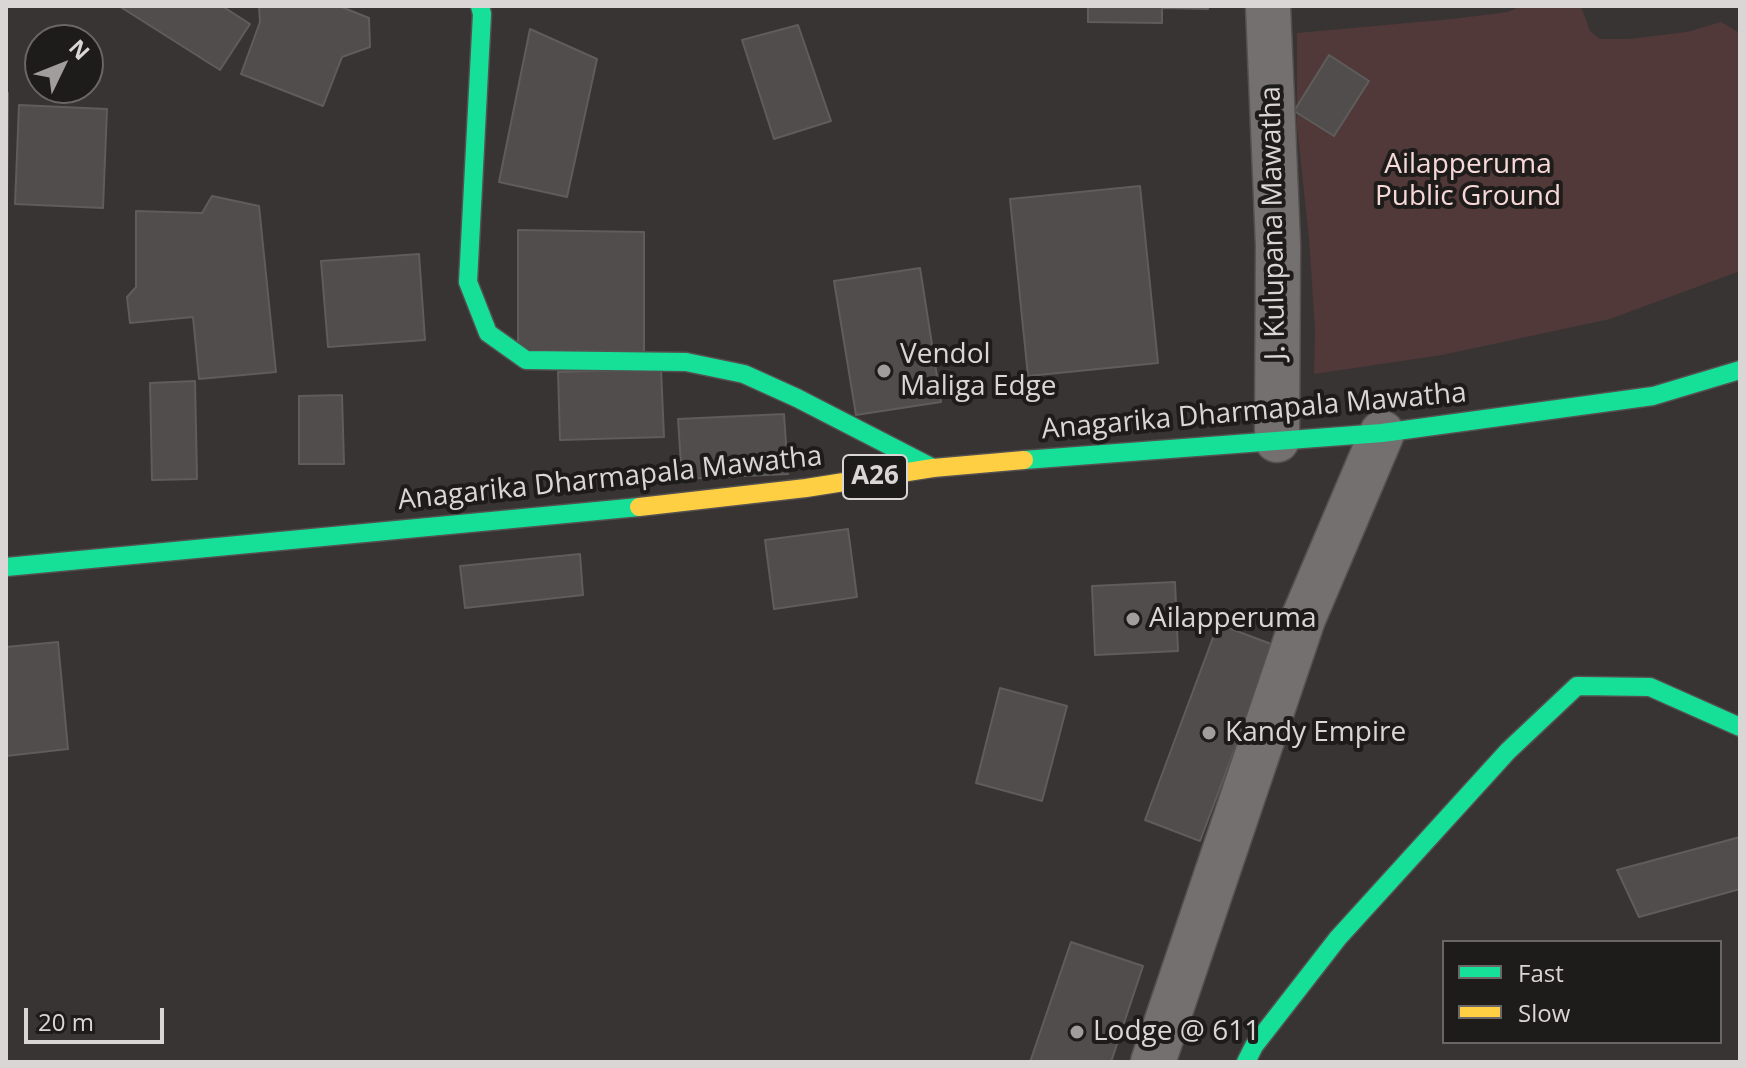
<!DOCTYPE html>
<html>
<head>
<meta charset="utf-8">
<style>
	body { margin:0 }
	#map { position:relative; width:1746px; height:1068px; overflow:hidden; background:#383433; font-family:"Open Sans",sans-serif }
	canvas { display:block }
	.frame { position:absolute; inset:0; border:8px solid #dad6d5; pointer-events:none }
	.legend { position:absolute; left:1442px; top:940px; width:280px; height:104px; box-sizing:border-box; background:#1e1b1b; border:2px solid #696665; margin:0; padding:10px 14px; list-style:none; font-size:24px; color:#dad6d5 }
	.legend li { display:flex; align-items:center; gap:16px; height:40px }
	.legend b { width:40px; border:2px solid #696665 }
	.north { position:absolute; left:24px; top:24px; width:80px; height:80px; box-sizing:border-box; background:#1e1b1b; border:2px solid #696665; border-radius:50%; rotate:47deg; font-size:22px; font-weight:700; line-height:32px; text-align:center; color:#dad6d5 }
	.north::after { content:''; display:block; margin:auto; width:28px; height:36px; background:#a19d9c; clip-path:polygon(50% 0,100% 100%,50% 72%,0 100%) }
	.scale { position:absolute; left:24px; top:1008px; width:140px; height:36px; box-sizing:border-box; border:4px solid #dad6d5; border-top:0; padding-left:10px; font-size:24px; line-height:28px; white-space:nowrap; color:#dad6d5; -webkit-text-stroke:6px #1e1b1b; paint-order:stroke }
</style>
</head>
<body>
<div id="map">
<canvas width="1746" height="1068"></canvas>
<div class="frame"></div>
<ul class="legend">
<li><b style="height:10px;background:#16e098"></b>Fast</li>
<li><b style="height:10px;background:#ffcf43"></b>Slow</li>
</ul>
<div class="north">N</div>
<div class="scale">20 m</div>
</div>
<script>
const g = document.querySelector('canvas').getContext('2d');
g.lineJoin = 'round';
function paint(path, color) { g.fillStyle = color; g.fill(path, 'evenodd'); }
const shape = rows => new Path2D(rows.map(r => 'M' + r).join(''));
function stroke(path, color, width, dash) { g.strokeStyle = color; g.lineWidth = width; g.lineCap = dash ? 'butt' : 'round'; g.setLineDash(dash || []); g.stroke(path); }
function label(font, color, halo, rows, align = 'center') {
  g.font = font + ' "Open Sans",sans-serif'; g.lineWidth = 8; g.setLineDash([]); g.textBaseline = 'middle'; g.strokeStyle = halo; g.fillStyle = color; for (const [text, x, y, turn = 0] of rows) {
    g.save(); g.translate(x, y); g.rotate((+turn || 0) * Math.PI / 180); g.textAlign = isNaN(turn) ? turn : align; if (halo) g.strokeText(text, 0, 0); g.fillText(text, 0, 0); g.restore();
  }
}
paint(shape([
	[1521,6,1581,6,1590,31,1600,39,1628,39,1687,32,1721,22,1740,33,1740,271,1610,319,1442,355,1314,374,1315,329,1309,238,1297,126,1297,33,1452,19,1508,12]
]), '#503938');
const building = shape([
	[119,6,222,6,250,24,220,70,119,6],
	[259,6,339,6,369,18,370,47,342,57,323,106,241,74,260,22,259,6],
	[1088,6,1208,6,1208,9,1162,8,1162,23,1088,22,1088,6],
	[798,25,831,121,774,139,742,40,798,25],
	[530,29,597,59,567,197,499,182,530,29],
	[1329,55,1369,81,1334,136,1294,111,1329,55],
	[6,93,8,93,7,201,6,201,6,93],
	[19,105,107,109,103,208,15,204,19,105],
	[1140,186,1158,363,1028,376,1010,199,1140,186],
	[212,196,259,206,276,372,199,379,193,317,130,323,127,297,136,287,136,211,202,213,212,196],
	[518,230,644,232,644,352,518,351,518,230],
	[419,254,425,340,328,347,321,261,419,254],
	[920,268,941,402,856,415,834,281,920,268],
	[661,369,664,437,560,440,558,372,661,369],
	[195,381,197,479,152,480,150,383,195,381],
	[342,395,344,464,299,464,299,396,342,395],
	[784,414,788,474,682,479,678,419,784,414],
	[848,529,857,597,774,609,765,540,848,529],
	[580,554,583,595,465,608,460,566,580,554],
	[1175,582,1178,651,1095,655,1092,586,1175,582],
	[1218,624,1274,645,1200,841,1145,820,1218,624],
	[58,642,68,749,6,756,6,647,58,642],
	[1000,688,1067,706,1042,801,976,783,1000,688],
	[1740,837,1740,889,1639,917,1617,870,1740,837],
	[1071,942,1143,966,1111,1062,1030,1062,1071,942]
]);
paint(building, '#504d4c');
stroke(building, '#5f5c5c', 2);
const street = shape([
	[1268,6,1278,245,1277,440],
	[1153,1062,1303,619,1382,433]
]);
const fast = shape([
	[480,6,482,14,468,282,488,333,526,360,686,362,744,374,797,398,933,468],
	[1024,460,1382,433,1653,396,1740,370],
	[6,567,639,507],
	[1246,1062,1254,1046,1338,938,1508,751,1577,686,1650,687,1740,727]
]);
const slow = shape([
	[639,507,806,488,933,468,1024,460]
]);
stroke(street, '#545150', 47);
stroke(fast, '#545150', 21);
stroke(slow, '#545150', 21);
stroke(street, '#73706f', 44);
stroke(fast, '#16e098', 18);
stroke(slow, '#ffcf43', 18);
for (const [x, y, r, color] of [
	[884,371,8,"#a19d9c"],
	[1133,619,8,"#a19d9c"],
	[1209,733,8,"#a19d9c"],
	[1077,1032,8,"#a19d9c"]
]) { const dot = new Path2D(); dot.arc(x, y, r, 0, 2 * Math.PI); g.fillStyle = color; g.fill(dot); stroke(dot, '#1e1b1b', 3); }
for (const [x, y, w] of [
	[875,477,64]
]) { const box = new Path2D(); box.roundRect(x - w / 2, y - 22, w, 44, 6); g.fillStyle = '#1e1b1b'; g.fill(box); stroke(box, '#dad6d5', 2); }
label('bold 26px', '#dad6d5', null, [
	["A26",875,477]
]);
label('28px', '#f6d8d6', '#1e1b1b', [
	["Ailapperuma",1468,165],
	["Public Ground",1468,197]
]);
label('28px', '#dad6d5', '#1e1b1b', [
	["J. Kulupana Mawatha",1274,223,-91],
	["Anagarika Dharmapala Mawatha",1254,412,-5],
	["Anagarika Dharmapala Mawatha",610,479,-6]
]);
label('28px', '#dad6d5', '#1e1b1b', [
	["Vendol",900,355],
	["Maliga Edge",900,387],
	["Ailapperuma",1149,619],
	["Kandy Empire",1225,733],
	["Lodge @ 611",1093,1032]
], 'left');
</script>
</body>
</html>
